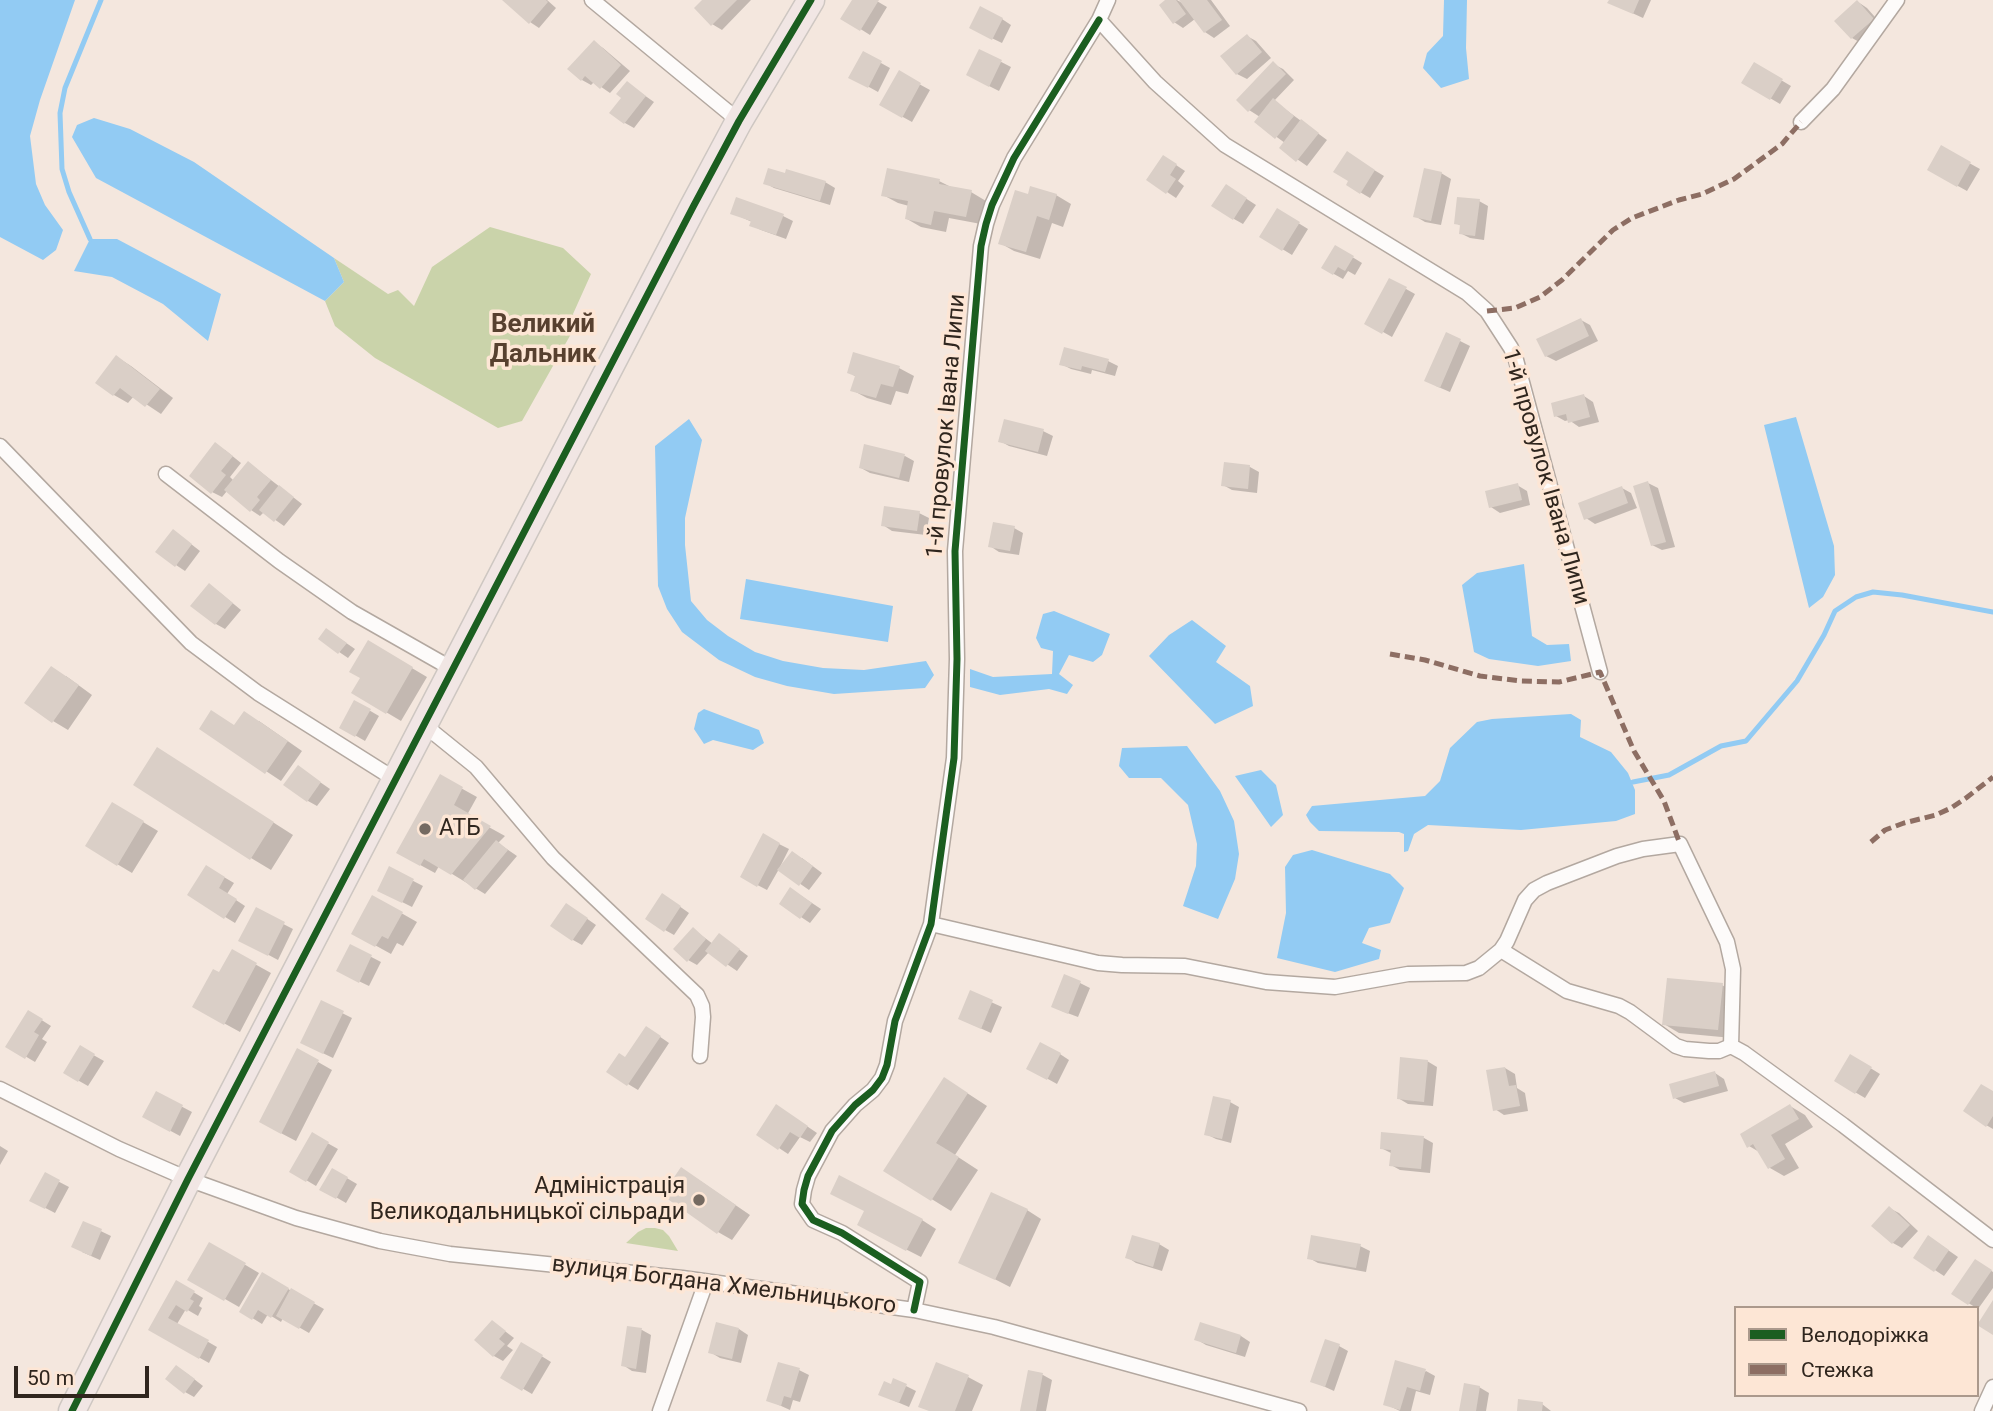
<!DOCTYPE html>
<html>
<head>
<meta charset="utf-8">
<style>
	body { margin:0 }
	#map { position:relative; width:1993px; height:1411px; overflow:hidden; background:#f4e7de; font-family:Roboto,sans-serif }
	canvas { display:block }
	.legend { position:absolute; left:1734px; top:1306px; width:245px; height:91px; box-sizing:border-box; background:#fde6d5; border:2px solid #ab998c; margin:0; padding:9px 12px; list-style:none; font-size:21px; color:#30261e }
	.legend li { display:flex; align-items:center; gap:14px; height:35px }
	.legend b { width:35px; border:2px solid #ab998c }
	.scale { position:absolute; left:14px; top:1366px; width:135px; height:32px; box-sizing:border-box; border:4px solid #30261e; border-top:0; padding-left:9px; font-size:21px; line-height:24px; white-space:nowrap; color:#30261e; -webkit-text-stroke:5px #fde6d5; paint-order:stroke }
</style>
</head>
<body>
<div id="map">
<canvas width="1993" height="1411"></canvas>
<ul class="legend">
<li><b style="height:9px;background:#1b5e20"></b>Велодоріжка</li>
<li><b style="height:9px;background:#8d6e63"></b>Стежка</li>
</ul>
<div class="scale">50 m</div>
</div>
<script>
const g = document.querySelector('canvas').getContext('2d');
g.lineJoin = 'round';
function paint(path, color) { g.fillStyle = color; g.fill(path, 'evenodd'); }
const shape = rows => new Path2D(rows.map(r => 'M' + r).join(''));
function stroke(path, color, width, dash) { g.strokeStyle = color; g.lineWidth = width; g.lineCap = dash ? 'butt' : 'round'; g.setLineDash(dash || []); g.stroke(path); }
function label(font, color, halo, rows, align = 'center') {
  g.font = font + ' Roboto,sans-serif'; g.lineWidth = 7; g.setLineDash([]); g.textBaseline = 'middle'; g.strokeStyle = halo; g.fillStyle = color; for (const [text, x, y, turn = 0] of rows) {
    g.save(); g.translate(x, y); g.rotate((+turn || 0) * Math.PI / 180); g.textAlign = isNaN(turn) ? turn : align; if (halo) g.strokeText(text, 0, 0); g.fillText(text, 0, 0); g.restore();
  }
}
paint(shape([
	[490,227,563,248,591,274,573,314,576,325,522,421,498,428,375,358,335,326,325,301,344,282,334,258,388,294,398,290,414,306,432,267],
	[646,1228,655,1228,663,1230,669,1236,678,1251,626,1243,638,1232]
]), '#cad3aa');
paint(shape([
	[0,0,75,0,40,100,30,136,36,184,45,205,63,230,56,250,43,260,0,237],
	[1444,0,1467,0,1466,48,1469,79,1441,88,1423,68,1427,53,1443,36],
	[94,118,130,129,194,162,334,258,344,282,325,301,96,178,72,137,77,125],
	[90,239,117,239,221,294,208,341,163,304,112,277,74,271],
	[1796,417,1834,546,1835,575,1823,597,1809,608,1764,425],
	[689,419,702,440,685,518,685,545,691,601,707,620,728,636,755,652,783,661,823,668,864,670,926,661,934,675,925,688,834,694,787,686,755,677,719,660,682,632,667,609,658,586,655,446],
	[1524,564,1532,636,1547,645,1569,644,1571,661,1538,666,1489,659,1474,652,1462,585,1477,573],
	[746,579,893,606,888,642,740,619],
	[1054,611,1110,634,1102,655,1093,662,1069,655,1059,674,1073,685,1067,694,1049,689,1000,695,970,687,970,669,993,677,1052,674,1053,651,1041,648,1036,638,1043,614],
	[1192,620,1226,646,1216,662,1250,686,1253,706,1215,724,1149,656,1169,635],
	[704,709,759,730,764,743,753,750,713,740,704,744,694,729,698,713],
	[1571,714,1581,720,1580,737,1611,752,1628,773,1635,790,1635,814,1616,821,1521,830,1428,825,1414,834,1408,851,1404,852,1404,834,1399,832,1319,831,1310,822,1306,815,1312,806,1425,796,1440,781,1450,748,1477,722,1492,719],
	[1187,746,1220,791,1234,821,1239,854,1235,879,1218,919,1183,906,1196,866,1197,844,1188,805,1161,778,1129,778,1119,766,1122,748],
	[1261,770,1276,785,1283,815,1271,827,1235,776],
	[1312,850,1390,874,1404,888,1390,923,1369,928,1362,943,1381,950,1379,959,1335,972,1277,958,1286,913,1285,867,1293,855]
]), '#92cbf3');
paint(shape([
	[504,0,547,0,556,8,539,28,530,22],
	[704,0,751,0,722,30,712,24],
	[854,0,875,0,887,7,870,35,843,18],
	[1168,0,1177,0,1184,4,1181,0,1211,0,1230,26,1214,38,1205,32,1195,19,1183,28,1174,22],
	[1611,0,1651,0,1643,18,1619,7],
	[1858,2,1867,8,1882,25,1861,43,1852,38],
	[1002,19,1011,25,1002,43,981,33],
	[1247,36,1256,41,1271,58,1247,79,1237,74],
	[594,42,603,48,630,71,610,93,594,82,591,85,582,80],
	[980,51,1011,67,999,91,977,80],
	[863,53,890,68,878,92,851,77],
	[1273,64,1283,69,1294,80,1274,101,1327,140,1307,166,1281,148,1285,143,1256,122,1260,117,1249,110],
	[1754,64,1791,86,1780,104,1743,82],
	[899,73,930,90,912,122,881,105],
	[627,83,654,102,634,128,625,123,624,98],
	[1942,148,1980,169,1967,191,1929,170],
	[1356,159,1384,176,1370,198,1348,185],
	[1173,163,1185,171,1178,181,1184,186,1176,198,1149,180],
	[1441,173,1451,179,1441,225,1425,222,1415,216],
	[786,175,825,182,835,188,830,205,774,188,765,183],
	[939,181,953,188,971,192,986,201,981,224,949,218,946,232,921,227,907,219,909,206,898,203,883,195],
	[1236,192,1256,205,1243,224,1234,219],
	[1056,195,1071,204,1063,227,1052,223,1040,259,1014,251,1000,243,1029,196],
	[737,199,783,216,793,221,786,239,761,230,751,225,752,222,732,213],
	[1479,201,1488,206,1484,240,1470,238,1460,233,1461,226,1456,223],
	[1277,210,1308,229,1292,255,1261,236],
	[1336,247,1362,263,1355,275,1348,271,1343,279,1323,268],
	[1390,280,1415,294,1392,337,1367,323],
	[1581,320,1590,325,1598,341,1556,361,1546,356],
	[1446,334,1470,346,1450,392,1436,386],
	[117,357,131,366,173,398,161,414,134,396,128,403,114,395],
	[1108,361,1118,366,1115,376,1092,370,1091,374,1071,369,1061,364],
	[899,368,914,376,908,394,896,391,891,405,867,398,852,390,856,377,849,372],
	[1584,396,1593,402,1599,422,1579,427,1569,420,1565,421,1556,416],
	[1043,431,1053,436,1047,456,1009,446,1000,441],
	[225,450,241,463,230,477,234,481,249,463,302,504,284,526,264,512,260,516,251,510,227,491,222,497,212,492],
	[905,456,914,461,909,482,870,473,861,468],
	[1225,464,1250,467,1259,472,1257,493,1232,490,1223,485],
	[1648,483,1658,488,1675,547,1662,550,1652,545],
	[1517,485,1527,491,1530,505,1500,513,1491,507],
	[1622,488,1631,493,1637,508,1595,524,1586,518],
	[919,513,929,518,926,535,892,531,883,525],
	[1014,528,1023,533,1019,555,999,552,990,546],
	[182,537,200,551,185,571,176,565],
	[218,591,241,610,225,629,216,624],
	[336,636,355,649,348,658,320,639],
	[368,642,427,677,401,721,354,693,363,678],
	[66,676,92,695,68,730,53,721],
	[355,702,379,716,365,741,341,727],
	[259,721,302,751,281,781,201,728,235,727],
	[177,761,293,835,271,870,251,858],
	[307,773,330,789,317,806,308,801],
	[441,777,477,797,467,815,505,836,498,843,517,856,485,894,439,866,435,873,398,853],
	[113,804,158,831,132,873,87,846],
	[763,836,789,849,780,867,802,858,822,873,809,890,779,869,767,890,742,877],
	[207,867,234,883,227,894,245,906,235,923,189,895],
	[390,869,423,886,412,907,388,895],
	[800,895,821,909,810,923,801,917],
	[373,897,417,922,403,946,397,943,391,954,353,933],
	[672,901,689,913,674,935,665,930],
	[256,910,293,929,278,960,250,945],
	[576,911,596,925,582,945,573,940],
	[693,929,713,944,728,941,748,956,737,971,709,952,697,965,688,960],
	[350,946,381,962,369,986,348,976],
	[233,952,271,973,240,1032,209,1015,220,975],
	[1080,983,1090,988,1078,1017,1062,1011],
	[1722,985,1737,994,1732,1038,1679,1033,1664,1024],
	[971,993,1002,1007,991,1033,960,1019],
	[322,1003,352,1018,333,1058,312,1048],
	[29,1012,51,1026,42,1039,47,1042,35,1062,8,1046],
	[656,1034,669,1043,638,1090,608,1072],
	[81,1048,104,1061,88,1086,65,1073],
	[1060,1054,1069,1060,1057,1084,1028,1068],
	[1851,1056,1880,1074,1865,1098,1836,1081],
	[1427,1061,1437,1067,1433,1106,1408,1104,1398,1098],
	[318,1062,332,1070,296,1141,275,1130],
	[1505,1068,1515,1074,1517,1088,1525,1093,1528,1111,1504,1115,1495,1109],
	[1715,1073,1724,1079,1728,1091,1684,1103,1675,1098],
	[964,1091,987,1106,955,1155,978,1170,951,1211,886,1171],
	[1993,1092,1993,1129,1986,1125],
	[156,1093,192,1112,180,1136,154,1122],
	[1230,1102,1239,1107,1231,1143,1216,1139,1206,1134],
	[1790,1106,1805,1115,1813,1127,1785,1144,1799,1168,1784,1176,1770,1168,1761,1153,1749,1146],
	[786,1112,817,1133,810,1142,800,1137,788,1154,779,1148],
	[1383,1134,1424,1138,1433,1143,1430,1173,1400,1170,1391,1165,1391,1153,1381,1148],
	[313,1135,338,1149,316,1186,291,1171],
	[0,1146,8,1151,0,1165],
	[333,1170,357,1184,346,1203,322,1189],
	[46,1175,69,1187,55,1213,32,1201],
	[696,1178,750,1215,732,1240,718,1232],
	[1889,1208,1899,1213,1918,1231,1902,1248,1893,1243,1873,1225],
	[1027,1210,1041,1219,1010,1287,973,1268],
	[922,1220,936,1229,921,1257,874,1233],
	[84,1223,111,1236,100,1260,82,1252],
	[1938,1243,1958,1257,1944,1276,1915,1257],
	[210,1244,259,1273,239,1307,190,1279],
	[1159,1244,1169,1250,1162,1271,1136,1263,1127,1257],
	[1360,1246,1370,1251,1366,1272,1318,1263,1309,1258],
	[1985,1267,1993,1272,1993,1288,1978,1309,1954,1294],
	[263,1275,324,1309,309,1333,283,1318,281,1322,268,1314,262,1324,241,1311],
	[177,1282,203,1298,199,1306,202,1308,198,1316,186,1309,177,1324,217,1347,209,1363,150,1330],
	[493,1322,514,1338,507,1346,513,1350,503,1361,494,1356],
	[1201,1324,1241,1336,1250,1342,1245,1357,1206,1345,1196,1339],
	[628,1328,642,1330,651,1335,646,1373,632,1371,623,1365],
	[739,1329,748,1335,741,1363,720,1358,710,1352],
	[522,1344,551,1362,532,1394,503,1377],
	[1339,1346,1348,1351,1334,1391,1312,1381],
	[799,1370,809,1375,800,1402,793,1400,790,1410,768,1400],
	[1426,1371,1435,1376,1430,1395,1416,1391,1411,1411,1400,1411,1385,1404],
	[185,1372,203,1386,194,1397,185,1392],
	[1030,1372,1043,1375,1052,1380,1046,1411,1023,1411],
	[968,1377,983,1385,972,1411,929,1411],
	[894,1380,916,1391,909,1407,890,1399],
	[1479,1387,1489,1393,1486,1411,1461,1411],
	[1542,1404,1551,1411,1519,1411]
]), '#0003');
stroke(shape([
	[90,239,69,192,62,169,60,113,65,88,101,0],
	[1633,782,1669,775,1721,746,1746,741,1797,681,1824,635,1835,611,1856,597,1873,592,1902,595,1993,612]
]), '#92cbf3', 5);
paint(shape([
	[502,0,546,0,548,2,529,24],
	[702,0,737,0,711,26,694,8],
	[852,0,879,0,860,31,840,19],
	[1165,0,1176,0,1186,14,1173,24,1159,5],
	[1179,0,1207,0,1222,20,1204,33],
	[1609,0,1639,0,1633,14,1607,3],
	[1857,0,1874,19,1851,39,1834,21],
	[980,6,1003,18,992,40,969,28],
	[1247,34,1262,52,1236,75,1220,56],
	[594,40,621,65,600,89,585,76,581,81,567,69],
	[979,49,1002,60,989,87,966,75],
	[863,51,882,61,868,88,848,78],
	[1273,61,1286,74,1248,112,1236,100],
	[1754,62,1783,79,1770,100,1741,83],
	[899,70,921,83,902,118,879,105],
	[627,81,646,96,624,124,609,113,621,98,616,94],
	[1273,98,1294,116,1275,139,1254,122],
	[1301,119,1319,133,1296,162,1279,148],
	[1941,145,1971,162,1957,187,1927,170],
	[1347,151,1375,170,1360,194,1346,185,1348,181,1333,172],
	[1163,155,1177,164,1170,175,1176,179,1166,194,1146,180],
	[768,168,785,173,786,169,826,181,820,201,763,184],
	[887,168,940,179,939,184,972,190,966,217,934,211,931,225,905,219,908,201,881,196],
	[1424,168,1442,172,1431,221,1413,217],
	[1226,184,1247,198,1233,220,1211,206],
	[1030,186,1057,194,1049,220,1037,216,1026,252,998,244,1015,190,1028,194],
	[736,197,784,214,776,235,749,226,751,221,730,214],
	[1457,197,1480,199,1475,236,1459,234,1460,225,1454,224],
	[1277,208,1300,222,1282,251,1259,237],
	[1335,245,1354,256,1345,271,1338,267,1333,275,1321,268],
	[1389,278,1407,287,1382,334,1364,324],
	[1581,318,1589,336,1545,357,1536,339],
	[1446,332,1461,339,1440,388,1424,381],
	[1064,347,1109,359,1105,372,1082,366,1081,370,1059,365],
	[853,352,900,366,893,387,881,384,876,398,850,391,855,376,847,373],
	[116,355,160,389,145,407,120,388,113,396,95,383],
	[1584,394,1590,417,1568,423,1566,414,1554,417,1551,403],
	[1004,419,1044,429,1038,452,998,442],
	[215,442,233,456,221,471,226,475,211,494,189,476],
	[864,444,905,454,899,478,859,468],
	[248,461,271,480,257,497,260,500,250,512,224,490],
	[1224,462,1250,465,1248,489,1221,486],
	[1648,481,1666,542,1651,546,1633,486],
	[1518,483,1522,500,1489,508,1485,491],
	[279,485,294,497,274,522,259,510],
	[1622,486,1628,503,1584,520,1578,503],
	[884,506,920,511,917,531,881,526],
	[993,522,1015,526,1010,551,988,547],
	[173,529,192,544,175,567,155,552],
	[209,583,233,603,215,625,190,606],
	[326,628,347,643,338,654,318,639],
	[368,640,413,667,386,714,351,693,360,678,349,672],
	[51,666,79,685,52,723,24,703],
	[354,700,371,709,355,737,339,728],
	[211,710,234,725,244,711,288,741,265,774,199,729],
	[157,747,274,822,250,860,133,785],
	[298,765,321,782,307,802,283,785],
	[440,774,463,787,454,805,491,826,451,875,424,859,420,866,396,853],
	[112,802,144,821,117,866,85,846],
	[763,833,780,843,757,887,740,877],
	[496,840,508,850,475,890,463,880],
	[792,851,813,866,799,886,777,870],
	[206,865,225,877,219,888,237,899,224,919,187,895],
	[389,866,414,879,402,903,377,891],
	[790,887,812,903,800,919,779,904],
	[662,893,681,906,664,932,645,919],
	[372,895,403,912,388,939,382,936,375,947,351,934],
	[566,903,588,918,572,941,550,926],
	[256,907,285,922,268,956,238,941],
	[693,927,706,939,687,962,673,949],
	[719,933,740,949,726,967,705,951],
	[350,944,372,955,359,983,336,971],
	[232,949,257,963,224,1025,192,1007,213,969,219,972],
	[1064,974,1081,981,1068,1014,1051,1007],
	[1667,978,1723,983,1718,1030,1662,1025],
	[970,990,993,1000,981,1029,958,1019],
	[321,1000,344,1011,323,1054,300,1043],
	[28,1010,43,1019,34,1032,39,1035,25,1059,5,1047],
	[646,1026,661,1036,627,1086,606,1072,619,1053,625,1057],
	[1040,1042,1061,1053,1047,1080,1026,1069],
	[80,1045,95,1054,78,1082,63,1073],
	[297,1048,319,1060,281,1134,259,1122],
	[1850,1054,1872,1067,1855,1094,1834,1081],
	[1400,1057,1428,1060,1424,1102,1397,1099],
	[1505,1067,1509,1086,1516,1085,1520,1106,1493,1111,1486,1070],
	[1715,1071,1719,1086,1673,1099,1669,1084],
	[944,1077,968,1093,936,1143,959,1157,931,1201,883,1171],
	[1981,1084,1993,1091,1993,1116,1986,1127,1963,1111],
	[156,1091,183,1105,170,1132,142,1117],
	[1213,1096,1231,1100,1222,1139,1204,1135],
	[776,1104,808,1126,800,1138,790,1132,778,1150,756,1135],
	[1790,1104,1799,1119,1771,1135,1785,1159,1768,1169,1753,1144,1747,1148,1740,1134],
	[312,1132,329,1142,306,1182,289,1172],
	[1381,1132,1424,1136,1421,1169,1389,1166,1391,1150,1380,1149],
	[681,1167,736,1205,717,1234,662,1195],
	[332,1168,348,1177,336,1199,319,1190],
	[45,1172,60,1180,45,1209,29,1201],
	[839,1175,923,1219,906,1251,857,1225,864,1211,830,1194],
	[991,1192,1028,1209,995,1280,958,1263],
	[1889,1206,1910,1225,1892,1244,1871,1226],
	[83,1221,102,1229,91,1256,71,1247],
	[1132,1235,1160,1243,1153,1267,1125,1258],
	[1311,1235,1361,1244,1356,1268,1307,1259],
	[1928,1235,1949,1250,1934,1272,1913,1258],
	[209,1242,246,1263,224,1301,187,1280],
	[1975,1259,1992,1270,1968,1305,1951,1294],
	[262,1272,289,1288,271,1318,258,1310,252,1320,239,1312],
	[176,1280,195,1291,190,1299,194,1301,187,1312,176,1305,168,1318,209,1340,199,1359,148,1330],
	[291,1288,315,1302,299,1329,276,1316],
	[1993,1300,1993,1335,1977,1325],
	[492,1320,506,1331,499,1339,505,1344,493,1357,474,1340],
	[716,1322,739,1328,732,1359,708,1353],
	[1200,1322,1241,1335,1236,1353,1194,1340],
	[627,1326,642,1328,636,1369,621,1366],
	[1325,1339,1340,1344,1325,1387,1310,1382],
	[521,1342,543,1355,522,1391,500,1378],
	[1395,1360,1426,1369,1420,1391,1407,1387,1400,1410,1383,1405],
	[778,1362,800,1368,791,1398,784,1396,781,1406,766,1401],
	[936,1362,969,1375,955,1411,929,1411,918,1407],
	[176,1365,195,1379,184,1394,165,1379],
	[1028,1370,1043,1373,1036,1411,1020,1411],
	[893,1378,907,1384,899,1403,878,1395,884,1381,891,1384],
	[1464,1383,1480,1386,1476,1411,1459,1411],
	[1518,1399,1543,1402,1542,1411,1517,1411]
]), '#dacfc7');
const street = shape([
	[592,0,739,121],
	[1108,0,1099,20,1155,82,1225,145,1467,293,1487,311,1511,348,1516,360,1600,672],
	[1801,122,1833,89,1897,0],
	[0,446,191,643,258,693,396,780],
	[166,474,279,561,352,612,454,670],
	[424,725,476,767,553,858,697,995,702,1006,703,1017,700,1056],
	[931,924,1098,963,1122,965,1185,966,1266,982,1335,987,1408,974,1466,973,1479,968,1501,950,1567,991,1619,1006,1630,1012,1676,1046,1685,1049,1709,1051,1719,1051,1731,1046,1744,1053,1843,1125,1993,1240],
	[1501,950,1507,941,1525,900,1534,890,1547,883,1617,856,1643,849,1680,844,1727,942,1733,969,1731,1046],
	[0,1089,119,1149,188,1179,296,1218,380,1241,450,1254,682,1278,914,1310,994,1327,1299,1411],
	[914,1310,920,1282,842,1233,813,1220,802,1204,804,1190,808,1176,832,1131,855,1105,873,1090,882,1078,887,1065,895,1021,931,924,954,758,957,659,955,551,981,246,986,224,992,205,1014,158,1099,20],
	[660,1411,706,1282],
	[1982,1411,1993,1387]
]);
const highway = shape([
	[72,1411,188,1179,693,207,739,121,811,0]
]);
stroke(street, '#b3a8a0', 17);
stroke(highway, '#cec7c2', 29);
stroke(street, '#fdfbfa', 14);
stroke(highway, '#f1e6e4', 26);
stroke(shape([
	[1487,311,1515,308,1540,297,1562,280,1613,230,1632,218,1679,200,1702,194,1734,179,1782,144,1801,122],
	[1390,654,1425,660,1480,676,1521,681,1559,682,1600,672,1634,751,1664,801,1680,844],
	[1871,842,1885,830,1904,823,1936,815,1951,808,1966,798,1993,777]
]), '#8d6e63', 5, [10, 5]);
stroke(shape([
	[914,1310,920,1282,842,1233,813,1220,802,1204,804,1190,808,1176,832,1131,855,1105,873,1090,882,1078,887,1065,895,1021,931,924,954,758,957,659,955,551,981,246,986,224,992,205,1014,158,1099,20],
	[72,1411,188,1179,693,207,739,121,811,0]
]), '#1b5e20', 7);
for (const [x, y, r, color] of [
	[425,829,7,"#756a61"],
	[699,1200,7,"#756a61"]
]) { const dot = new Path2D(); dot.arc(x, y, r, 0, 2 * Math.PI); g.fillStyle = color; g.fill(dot); stroke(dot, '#fde6d5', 2.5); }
label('23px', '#30261e', '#fde6d5', [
	["1-й провулок Івана Липи",947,426,-85],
	["1-й провулок Івана Липи",1545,477,74],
	["вулиця Богдана Хмельницького",724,1286,7]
]);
label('23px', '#30261e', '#fde6d5', [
	["АТБ",439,829],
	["Адміністрація",685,1187,"right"],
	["Великодальницької сільради",685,1213,"right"]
], 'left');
label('bold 26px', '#57402f', '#fde6d5', [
	["Великий",543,325],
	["Дальник",543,355]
]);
</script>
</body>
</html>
